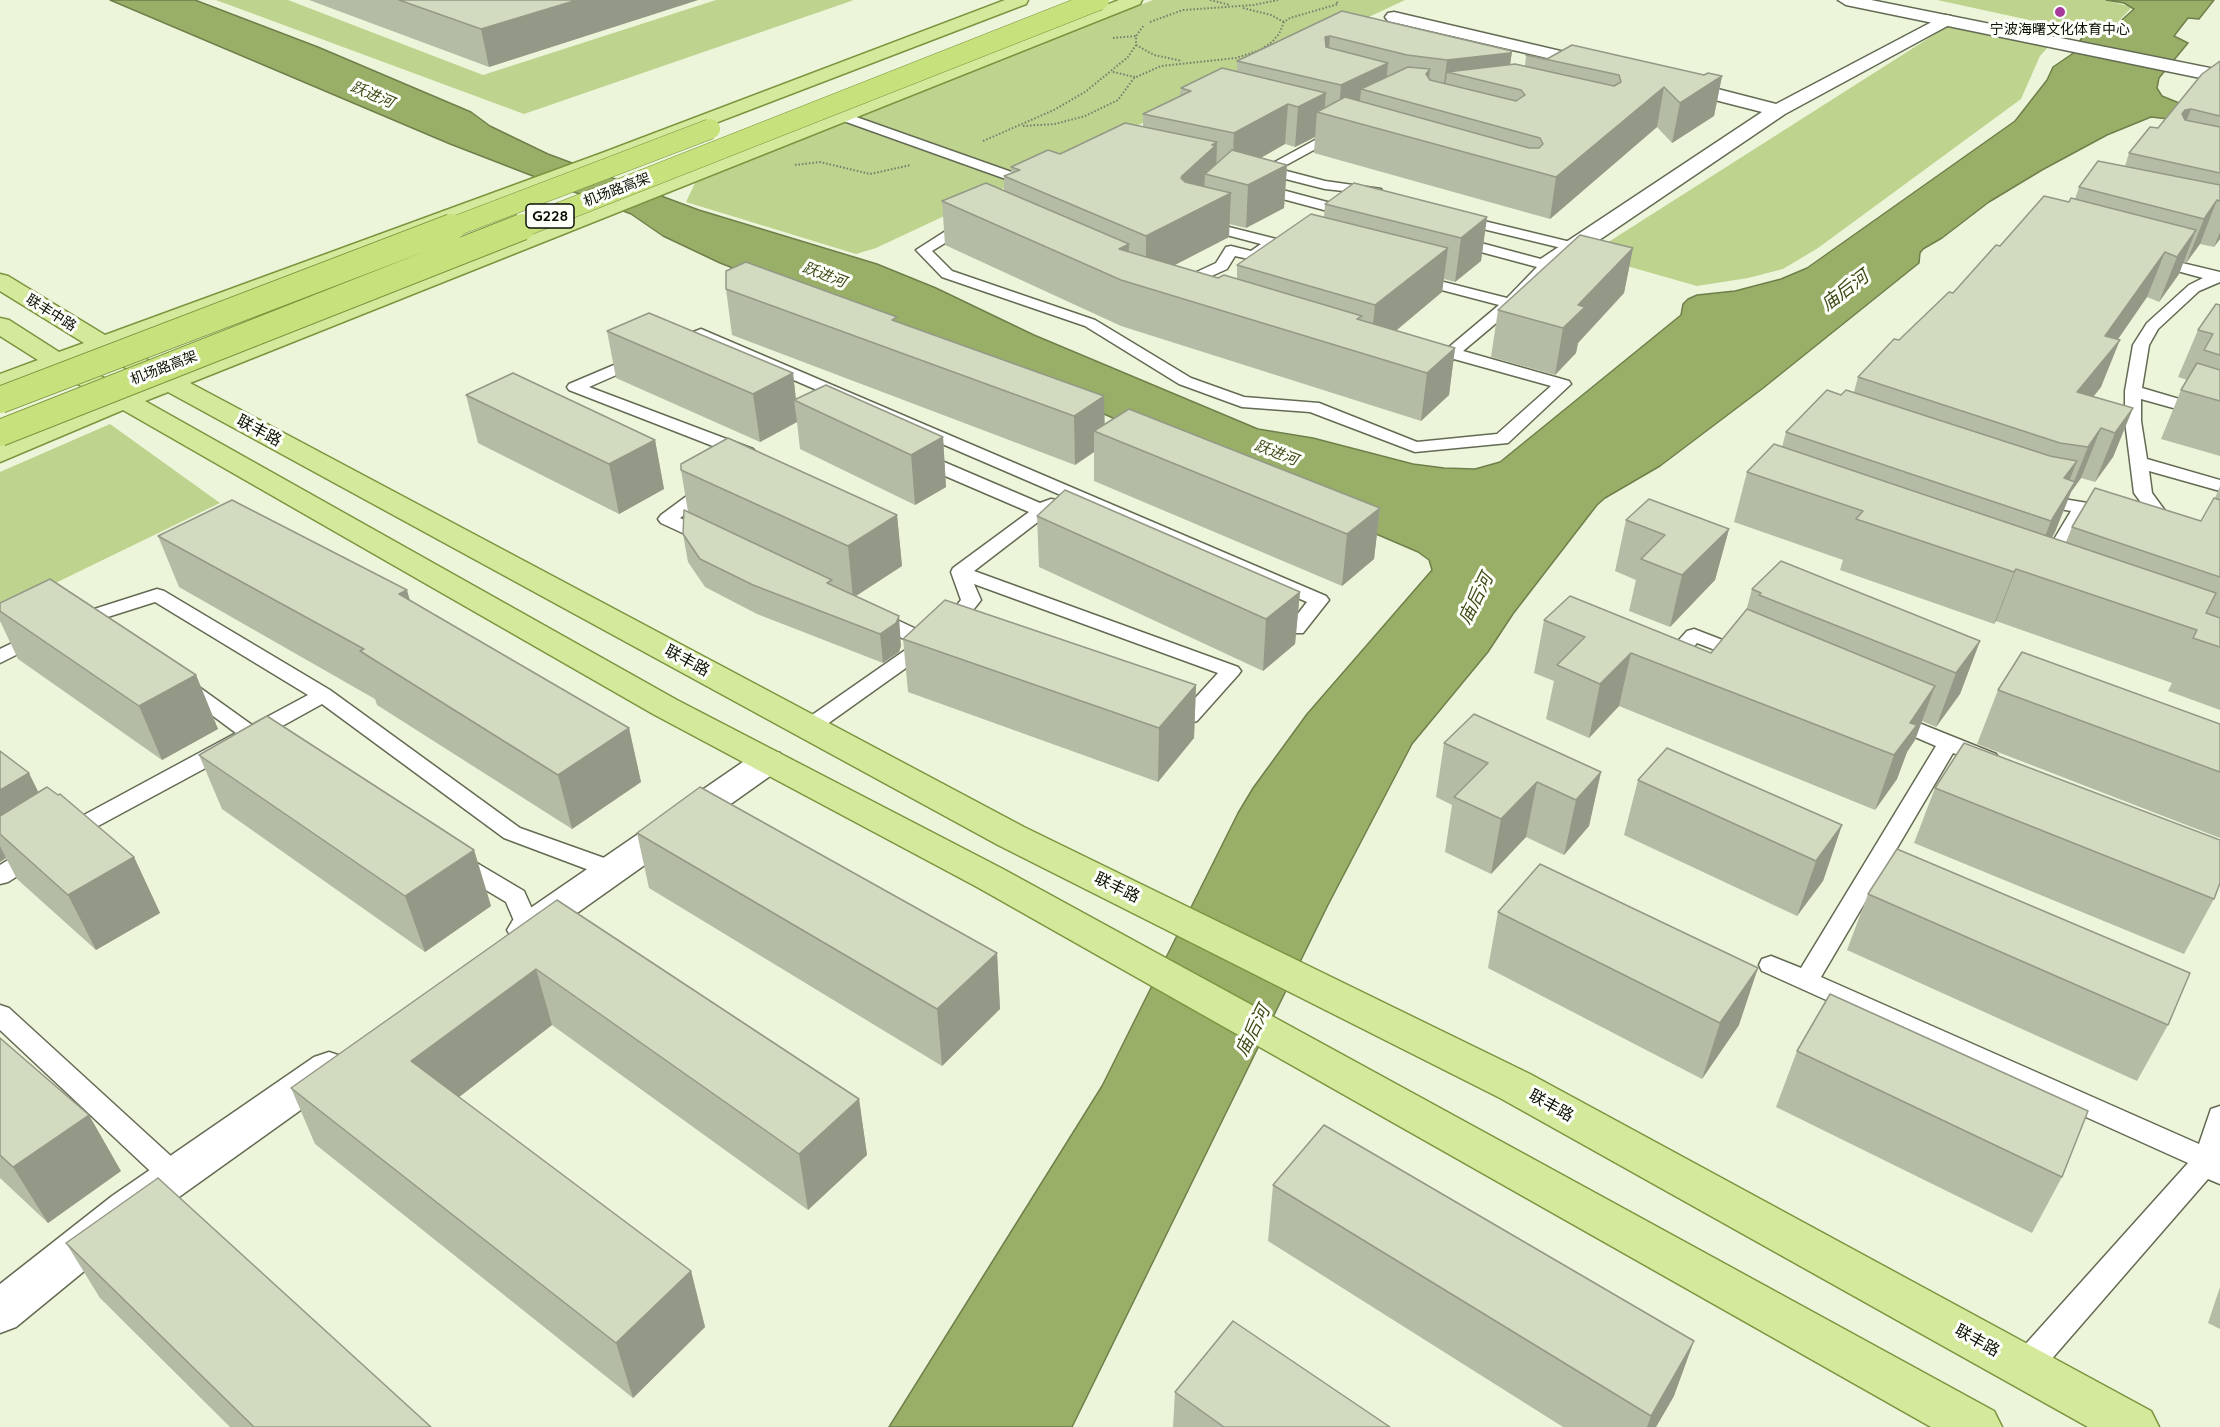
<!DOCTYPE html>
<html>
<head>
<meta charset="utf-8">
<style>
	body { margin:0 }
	canvas { display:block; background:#ecf5da }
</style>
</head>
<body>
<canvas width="2220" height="1427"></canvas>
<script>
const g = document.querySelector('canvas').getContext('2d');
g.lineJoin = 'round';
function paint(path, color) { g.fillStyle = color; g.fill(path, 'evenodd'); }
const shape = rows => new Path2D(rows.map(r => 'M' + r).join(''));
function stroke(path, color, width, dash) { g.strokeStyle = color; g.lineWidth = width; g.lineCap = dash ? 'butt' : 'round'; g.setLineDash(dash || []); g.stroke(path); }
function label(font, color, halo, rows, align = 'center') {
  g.font = font + ' Quicksand,"Noto Sans SC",sans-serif'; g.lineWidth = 6; g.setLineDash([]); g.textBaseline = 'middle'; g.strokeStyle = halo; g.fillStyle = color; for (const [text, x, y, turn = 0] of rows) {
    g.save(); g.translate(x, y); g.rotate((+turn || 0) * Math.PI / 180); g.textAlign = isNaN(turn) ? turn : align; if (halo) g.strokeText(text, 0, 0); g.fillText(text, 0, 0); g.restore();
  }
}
paint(shape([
	[216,0,288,0,483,75,716,0,854,0,524,114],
	[1153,0,1405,0,876,248,856,254,686,202,695,183,861,113],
	[1937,0,2105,0,2132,7,2114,26,2092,23,2080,31],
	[1954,22,2049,46,2040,56,2021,99,1818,248,1783,269,1748,278,1697,286,1588,255],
	[110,424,220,503,0,610,0,472]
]), '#bed38e');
const water = shape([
	[110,0,195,0,318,47,471,112,490,126,548,154,699,210,877,264,936,288,1034,335,1258,429,1313,438,1413,464,1444,468,1475,469,1500,462,1681,315,1683,304,1688,299,1697,295,1735,291,1781,279,1807,268,2015,121,2047,80,2053,67,2072,54,2089,26,2093,24,2115,26,2134,9,2124,3,2106,0,2214,0,2199,19,2188,18,2174,36,2188,43,2159,78,2157,88,2162,96,2189,107,2177,120,2151,117,2107,135,2042,170,1989,202,1942,238,1923,249,1920,253,1919,263,1762,389,1660,466,1605,498,1597,505,1513,614,1488,652,1412,744,1328,905,1072,1427,889,1427,1102,1086,1238,813,1253,788,1307,714,1432,570,1429,560,1418,552,1255,482,1084,405,720,263,663,236,631,214,450,144,110,0]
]);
paint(water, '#99af67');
stroke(water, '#6f7f4a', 1.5);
const service = shape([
	[842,112,1037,181,1039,184,1111,151,1200,168,1552,262,1554,265,1552,268,1507,314,1463,351,1569,381,1571,384,1508,443,1415,452,1310,412,1242,407,1179,384,1085,326,942,277,916,250,963,220,973,220,975,223,973,226,932,251,952,271,1095,320,1191,378,1244,397,1319,403,1417,442,1497,434,1551,386,1454,359,1442,369,1420,380,1142,293,977,219,975,216,1031,188,838,119,836,116,842,112],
	[1113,159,1193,175,1537,267,1507,298,1416,275,1411,276,1409,279,1411,282,1499,305,1430,363,1418,369,1152,287,993,216,1113,159],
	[1339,127,1343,128,1345,131,1343,134,1279,169,1325,181,1381,189,1383,192,1381,195,1325,189,1262,173,1260,170,1339,127],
	[1459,215,1579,244,1581,247,1574,251,1454,222,1452,219,1459,215],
	[1201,220,1304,246,1306,249,1299,253,1275,247,1253,260,1235,256,1227,269,1183,289,1173,289,1171,286,1173,283,1216,263,1226,247,1231,246,1251,251,1261,244,1196,227,1194,224,1196,221,1201,220],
	[2153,256,2220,272,2220,282,2199,291,2158,329,2149,345,2142,388,2220,411,2220,421,2141,399,2141,421,2147,459,2220,480,2220,491,2149,471,2152,493,2166,512,2187,529,2220,547,2220,561,2173,537,2154,520,2134,493,2125,421,2125,391,2133,345,2147,323,2189,285,2203,278,2148,263,2146,260,2153,256],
	[701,329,1326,596,1329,600,1303,633,1289,633,1135,568,1043,518,974,571,1238,667,1241,671,1238,675,1197,721,1190,723,1183,721,1162,712,1159,707,1162,702,1169,700,1187,707,1218,673,974,584,981,600,955,633,816,732,809,734,802,732,798,727,802,722,914,644,868,621,865,617,868,613,882,613,927,634,941,625,961,600,951,572,953,568,1029,512,836,429,746,396,693,369,652,354,650,351,652,348,701,329],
	[701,340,1063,496,1307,602,1293,620,1149,560,1055,510,1060,504,1057,500,1051,499,1040,503,848,421,758,390,705,363,672,351,701,340],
	[640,354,648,359,646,362,589,387,753,449,756,453,753,457,741,457,569,390,567,387,569,384,640,354],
	[709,483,715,484,718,488,715,492,680,518,716,534,718,538,716,542,702,542,661,523,658,519,661,515,703,484,709,483],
	[2039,495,2112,507,2118,508,2121,512,2118,516,2112,517,2087,513,2054,570,2047,572,2040,570,2038,566,2071,511,2033,504,2030,500,2033,496,2039,495],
	[157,589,164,591,330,690,520,828,621,864,625,870,621,876,613,878,605,876,504,838,322,704,266,735,277,745,274,750,266,752,258,750,250,744,74,839,66,842,58,839,55,834,58,829,236,733,178,690,175,686,178,682,185,680,192,682,252,725,308,695,155,602,73,628,66,626,63,622,66,618,157,589],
	[1694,629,1751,651,1754,655,1751,659,1744,661,1697,643,1674,669,1667,671,1660,669,1657,665,1660,661,1687,631,1694,629],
	[39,630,46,632,49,636,46,640,0,663,0,649,39,630],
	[1894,713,1996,754,1999,759,1996,764,1988,766,1953,753,1821,977,2199,1144,2211,1109,2220,1106,2220,1184,2208,1179,2036,1377,2025,1381,2014,1377,2010,1367,2014,1357,2188,1163,1762,971,1759,965,1762,959,1771,956,1801,968,1936,746,1887,725,1883,720,1887,715,1894,713],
	[35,846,43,848,47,854,43,860,8,882,0,884,0,865,27,848,35,846],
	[457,854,465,856,524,891,541,929,538,935,529,938,520,935,506,902,449,868,445,862,449,856,457,854],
	[0,1005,9,1008,184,1168,188,1176,184,1184,174,1187,164,1184,0,1030,0,1005]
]);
const minor = shape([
	[1394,12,1599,60,1605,61,1608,65,1605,69,1599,70,1388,21,1385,17,1388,13,1394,12],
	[1945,15,1951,16,1954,20,1951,24,1785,114,1555,270,1547,272,1539,270,1536,265,1539,260,1762,112,1668,88,1666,84,1668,80,1675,78,1776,104,1945,15],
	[768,750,780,753,785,761,780,769,539,940,526,944,513,940,507,930,513,920,756,753,768,750],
	[329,1052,344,1057,350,1068,344,1079,144,1222,16,1327,0,1333,0,1284,112,1196,314,1057,329,1052]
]);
const tertiary = shape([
	[1838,0,1871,0,2220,70,2220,82,1846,5,1838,0]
]);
const primary = shape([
	[1005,0,1028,0,1026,4,616,161,123,346,171,373,1119,0,1142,0,1140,4,190,383,1024,827,1530,1074,2151,1411,2159,1427,2088,1427,1500,1098,998,845,168,392,145,401,677,700,1003,869,1994,1411,2002,1427,1931,1427,977,887,653,714,123,410,0,462,0,444,104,399,55,371,0,391,0,374,38,360,0,336,0,318,9,320,59,352,84,343,0,291,0,274,8,276,105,335,602,153,1005,0],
	[101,354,149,381,126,390,77,363,101,354]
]);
stroke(service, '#636b53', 3);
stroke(minor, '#636b53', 3);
stroke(tertiary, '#636b53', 3);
stroke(primary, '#7c943e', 3);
stroke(shape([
	[1210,0,1230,5],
	[1243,8,1271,15,1284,22],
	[1150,22,1183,10,1254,5,1278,0],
	[1113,38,1136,36],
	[1136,45,1154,55,1182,61],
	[1113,72,1135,77],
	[1023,126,1055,124,1085,116,1118,100,1134,78,1161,66,1236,58,1260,50,1272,42,1279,34,1284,22,1290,18,1338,4,1336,0],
	[983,141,1054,110,1085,92,1128,57,1136,45,1136,36,1144,25],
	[795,165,820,162,870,174,911,165]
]), '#777d6c', 2, [1.5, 2]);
paint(service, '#fff');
paint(minor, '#fff');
paint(tertiary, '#fff');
paint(primary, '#d5e99d');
const trunkBridgeFar1 = shape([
	[448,229,710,129],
	[518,229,1099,0]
]);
const trunkBridge = shape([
	[0,400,452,227],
	[0,433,522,227]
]);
stroke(trunkBridgeFar1, '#7c943e', 21, []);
stroke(trunkBridge, '#7c943e', 28, []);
stroke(trunkBridgeFar1, '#c7e27c', 20);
stroke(trunkBridge, '#c7e27c', 26);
paint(shape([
	[309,0,698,0,489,67],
	[1342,11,1512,51,1510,65,1525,66,1526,55,1547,59,1722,76,1714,116,1672,143,1657,127,1550,219,1314,153,1315,137,1295,147,1285,144,1261,158,1287,165,1284,208,1246,228,1229,224,1229,237,1174,265,1218,278,1237,279,1237,265,1324,217,1325,204,1487,217,1481,261,1455,282,1444,279,1442,292,1396,331,1455,348,1449,395,1421,421,1121,326,945,245,942,201,1004,191,1004,176,1011,173,1011,167,1060,154,1143,126,1143,114,1180,96,1181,88,1237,71,1237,61],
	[2220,61,2220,239,2214,247,2200,244,2186,263,2183,262,2179,274,2159,302,2147,297,2118,339,2101,387,2093,397,2133,408,2113,457,2095,482,2081,478,2071,492,2055,532,2052,538,2066,542,2072,527,2201,521,2215,498,2220,486,2220,710,2168,691,2172,683,1996,621,1994,624,1840,570,1843,560,1734,522,1747,472,1782,447,1786,432,1841,395,1854,392,1858,377,1953,293,2000,246,2069,202,2075,199,2079,187,2125,166,2129,153,2158,128],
	[1633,248,1624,293,1578,343,1576,353,1555,375,1491,357,1498,310],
	[726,289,898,322,1104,425,1380,508,1374,559,1342,586,1094,481,1094,452,1075,465,732,335],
	[2220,305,2220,456,2161,439,2181,390,2187,380,2178,377,2198,330],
	[607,331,793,373,796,400,943,437,946,487,915,505,800,449,797,422,760,442,616,378],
	[466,395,655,440,664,489,619,514,478,443],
	[681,470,897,515,902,566,855,596,901,646,899,652,883,663,757,614,705,587,688,562,683,534,688,512],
	[1037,516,1300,592,1295,644,1263,671,1039,567],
	[1626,520,1729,529,1715,580,1670,627,1629,611,1636,580,1615,571],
	[158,536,410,600,629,728,641,782,572,829,377,705,375,699,179,587],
	[1752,589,1980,641,1960,694,1936,727,1922,721,1915,740,1907,752,1897,779,1875,810,1619,706,1589,738,1546,719,1554,681,1534,673,1544,620,1711,653,1746,611],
	[0,603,196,675,218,729,162,760,18,659,0,621],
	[903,639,1196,685,1194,738,1158,782,908,692],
	[1998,690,2220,724,2220,838,1977,744],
	[1444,743,1601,772,1589,826,1564,855,1526,837,1491,874,1445,852,1452,805,1436,797],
	[0,751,39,793,134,857,160,913,96,950,17,879,6,858,0,862],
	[199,755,474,850,491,906,425,952,222,809],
	[1638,780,1842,825,1823,881,1797,916,1624,835],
	[1935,788,2214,899,2184,954,1914,843],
	[637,833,997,953,1000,1009,942,1066,649,888],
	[1868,894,2168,1025,2137,1081,1847,950],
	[557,900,859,1099,867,1155,808,1210,552,1025,459,1097,691,1271,705,1327,633,1398,315,1144,291,1088],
	[1498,912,1739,1025,1702,1079,1488,968],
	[0,1038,121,1171,48,1223,0,1178],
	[1797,1051,2062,1177,2032,1233,1776,1107],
	[1273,1185,1674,1396,1656,1427,1563,1427,1268,1241],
	[66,1243,431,1427,230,1427,100,1298],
	[2220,1287,2220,1329,2208,1323],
	[1175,1392,1390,1427,1173,1427]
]), '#b5bca5');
paint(shape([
	[577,0,698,0,489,67,481,29],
	[1330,36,1327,74,1325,37],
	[1512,51,1507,86,1447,72,1444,98,1442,99,1447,60],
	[1388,63,1385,96,1361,89,1359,114,1338,118,1341,85],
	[1430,69,1426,107,1426,74],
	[1722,76,1714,116,1672,143,1680,103],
	[1664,87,1657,127,1550,219,1556,177],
	[1326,93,1324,114,1317,112,1315,137,1295,147,1298,107],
	[1288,104,1285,144,1232,174,1234,133],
	[2191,109,2175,150,2182,114,2185,110],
	[1217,142,1216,177,1205,174,1204,196,1231,193,1229,237,1146,280,1146,236,1182,176,1212,145],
	[1287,165,1284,208,1246,228,1248,185],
	[2217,200,2200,244,2186,263,2204,219],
	[1487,217,1481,261,1455,282,1461,238],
	[2196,230,2179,274,2159,302,2177,257],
	[2220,232,2220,239,2214,247],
	[1129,244,1128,282,1119,249],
	[1448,248,1442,292,1370,352,1375,305],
	[1633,248,1624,293,1578,343,1576,353,1555,375,1563,328,1578,305],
	[2165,252,2147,297,2107,355,2120,340,2101,387,2058,441,2077,392,2105,336],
	[1455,348,1449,395,1421,421,1427,373],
	[793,373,796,401,794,400,797,422,760,442,753,394],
	[1104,396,1105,436,1094,431,1094,452,1075,465,1074,416],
	[2133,408,2113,457,2095,482,2115,433],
	[2101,428,2081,478,2071,492,2055,532,2031,572,2051,521,2064,478,2077,461,2058,510,2071,489,2088,447],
	[943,437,946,487,915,505,911,455],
	[655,440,664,489,619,514,609,464],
	[1380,508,1374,559,1342,586,1347,534],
	[897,515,902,566,853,598,848,546],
	[1729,529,1715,580,1670,627,1682,575],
	[2016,569,1996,621,1994,624,2014,572],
	[407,590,422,643,399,594],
	[1300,592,1295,644,1263,671,1266,619],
	[899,616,901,646,899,652,883,663,880,634],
	[1980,641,1960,694,1936,727,1956,673],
	[1631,653,1619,706,1589,738,1600,684],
	[196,675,218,729,162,760,139,706],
	[1196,685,1194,738,1158,782,1159,728],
	[1935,686,1915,740,1907,752,1897,779,1875,810,1894,755,1910,723],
	[629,728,641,782,572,829,558,775],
	[1601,772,1589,826,1564,855,1576,800],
	[29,773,56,828,0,834,0,790],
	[1537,782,1526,837,1491,874,1501,819],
	[1842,825,1823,881,1797,916,1816,861],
	[0,846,6,858,0,862],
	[474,850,491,906,425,952,405,896],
	[134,857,160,913,96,950,68,895],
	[997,953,1000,1009,942,1066,937,1009],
	[1758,968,1739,1025,1702,1079,1720,1023],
	[536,969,552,1025,432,1118,411,1061],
	[859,1099,867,1155,808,1210,799,1154],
	[89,1115,121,1171,48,1223,13,1167],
	[691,1271,705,1327,633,1398,616,1343],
	[1694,1341,1674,1396,1656,1427,1647,1427,1651,1416]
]), '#939986');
const building = shape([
	[399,0,577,0,481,29,399,0],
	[1342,11,1512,51,1510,53,1447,60,1407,55,1330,36,1325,37,1326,47,1388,63,1341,85,1237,61,1342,11],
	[1572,45,1704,75,1708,73,1722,76,1680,103,1664,87,1556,177,1317,112,1345,97,1529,148,1539,148,1543,144,1540,138,1361,89,1408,67,1430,69,1426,74,1430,80,1516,101,1525,95,1521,90,1447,72,1515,64,1614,86,1621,82,1619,75,1526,55,1547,59,1572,45],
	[2220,61,2220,116,2191,109,2185,110,2182,114,2185,120,2220,127,2220,173,2129,153,2150,127,2158,128,2202,74,2220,61],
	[1222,68,1326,93,1298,107,1288,104,1234,133,1143,114,1191,91,1181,88,1222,68],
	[1125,123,1217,142,1212,145,1215,146,1182,176,1181,178,1185,182,1231,193,1146,236,1004,176,1020,170,1011,167,1048,150,1060,154,1125,123],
	[1232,150,1287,165,1248,185,1205,174,1232,150],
	[2098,161,2220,185,2220,201,2217,200,2204,219,2079,187,2098,161],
	[986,183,1129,244,1119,249,1218,278,1224,275,1362,316,1357,319,1455,348,1427,373,1121,280,942,201,986,183],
	[1354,183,1487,217,1461,238,1325,204,1354,183],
	[2044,196,2069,202,2071,198,2196,230,2177,257,2165,252,2105,336,2120,340,2077,392,2133,408,2115,433,2101,428,2088,447,2060,443,1858,377,1894,339,1899,340,1949,292,1953,293,1996,245,2000,246,2044,196],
	[1311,214,1448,248,1375,305,1237,265,1311,214],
	[1580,235,1633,248,1578,305,1585,307,1563,328,1498,310,1580,235],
	[746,262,897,317,892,320,1104,396,1074,416,726,289,726,271,746,262],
	[2216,304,2220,305,2220,355,2204,350,2213,334,2198,330,2216,304],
	[649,313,793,373,753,394,607,331,649,313],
	[2197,363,2220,370,2220,401,2181,390,2197,363],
	[513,373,655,440,609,464,466,395,513,373],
	[826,385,943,437,911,455,794,400,826,385],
	[1827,390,1841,395,1846,390,2050,456,2077,461,2064,478,2075,482,2051,521,1786,432,1827,390],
	[1129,409,1380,508,1347,534,1094,431,1129,409],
	[728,438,897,515,848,546,681,470,681,464,728,438],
	[1774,444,2216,593,2206,613,2220,618,2220,647,2193,638,2197,630,2016,569,2014,572,1856,519,1863,511,1747,472,1774,444],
	[2095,488,2201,521,2214,498,2220,500,2220,577,2072,527,2095,488],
	[1065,490,1300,592,1266,619,1037,516,1065,490],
	[1649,499,1729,529,1682,575,1641,559,1665,535,1626,520,1649,499],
	[232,500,407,590,399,594,629,728,558,775,360,651,364,649,158,536,232,500],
	[684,510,832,580,827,583,899,616,896,623,880,634,753,585,700,559,683,534,684,510],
	[1781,561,1980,641,1956,673,1759,595,1761,593,1752,589,1781,561],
	[50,579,196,675,139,706,0,611,0,603,50,579],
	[1570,596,1711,653,1747,609,1935,686,1910,723,1917,725,1894,755,1631,653,1600,684,1557,665,1585,637,1544,620,1570,596],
	[945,600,1196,685,1159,728,903,639,945,600],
	[2022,652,2220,724,2220,772,1998,690,2022,652],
	[1474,714,1601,772,1576,800,1537,782,1501,819,1454,797,1488,763,1444,743,1474,714],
	[267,716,474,850,405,896,199,755,267,716],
	[1964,743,2220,840,2220,883,2214,899,1935,788,1964,743],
	[1667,748,1842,825,1816,861,1638,780,1667,748],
	[0,751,29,773,0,790,0,751],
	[47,787,58,795,60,794,134,857,68,895,0,834,0,816,47,787],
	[700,787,997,953,937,1009,637,833,700,787],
	[1897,849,2190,973,2168,1025,1868,894,1897,849],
	[1540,864,1758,968,1720,1023,1498,912,1540,864],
	[557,900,859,1099,799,1154,536,969,411,1061,691,1271,616,1343,291,1088,557,900],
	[1830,994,2088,1111,2062,1177,1797,1051,1830,994],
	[0,1038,89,1115,13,1167,0,1155,0,1038],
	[1324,1125,1694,1341,1651,1416,1273,1185,1324,1125],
	[158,1178,431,1427,254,1427,66,1243,158,1178],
	[1233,1321,1390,1427,1224,1427,1175,1392,1233,1321]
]);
paint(building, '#d2dbc0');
stroke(building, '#939986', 1.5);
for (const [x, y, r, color] of [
	[2060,12,6,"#a63a9a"]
]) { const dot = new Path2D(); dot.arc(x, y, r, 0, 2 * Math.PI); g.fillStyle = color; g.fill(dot); stroke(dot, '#fdfff9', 2); }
label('14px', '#0c0f06', '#fdfff9', [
	["宁波海曙文化体育中心",2060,30]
]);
label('14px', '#0c0f06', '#fdfff9', [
	["机场路高架",617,190,-21],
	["联丰中路",51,313,32],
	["机场路高架",164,368,-21]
]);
label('italic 15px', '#3d4b16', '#fdfff9', [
	["跃进河",372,95,23],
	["跃进河",824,275,21],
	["跃进河",1276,453,21]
]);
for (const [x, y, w] of [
	[550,216,48]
]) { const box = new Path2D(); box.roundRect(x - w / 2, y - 12, w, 24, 4.5); g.fillStyle = '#fdfff9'; g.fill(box); stroke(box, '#0c0f06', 1.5); }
label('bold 15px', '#0c0f06', null, [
	["G228",550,216]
]);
label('16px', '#0c0f06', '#fdfff9', [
	["联丰路",259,431,28],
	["联丰路",687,661,28],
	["联丰路",1117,888,26],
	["联丰路",1551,1106,29],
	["联丰路",1977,1341,29]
]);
label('italic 18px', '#3d4b16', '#fdfff9', [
	["庙后河",1845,291,-37],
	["庙后河",1476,599,-63],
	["庙后河",1253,1031,-63]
]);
</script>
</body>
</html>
